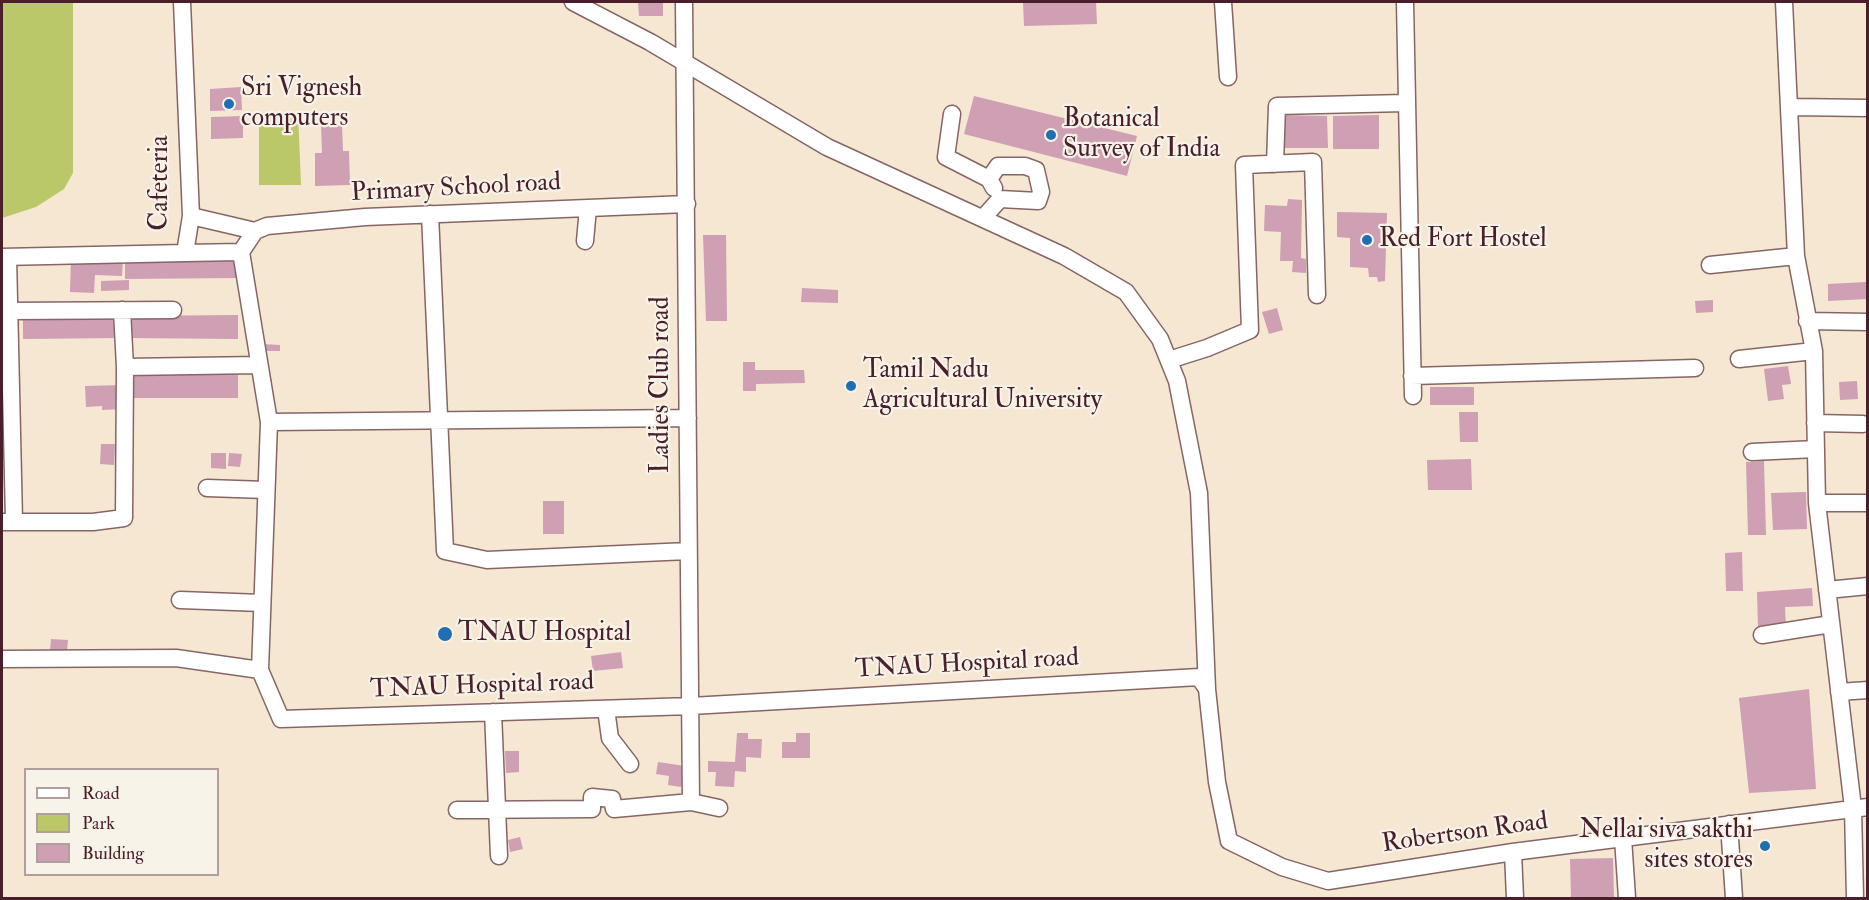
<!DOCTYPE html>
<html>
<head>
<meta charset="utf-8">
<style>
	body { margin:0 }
	#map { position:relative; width:1869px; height:900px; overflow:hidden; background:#f5e7d2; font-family:"IM FELL Double Pica",serif }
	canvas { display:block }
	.frame { position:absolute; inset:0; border:3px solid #4a1f2b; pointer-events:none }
	.legend { position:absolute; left:24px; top:768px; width:195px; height:108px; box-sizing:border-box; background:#f7f3e8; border:2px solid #b29e9c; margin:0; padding:8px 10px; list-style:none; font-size:18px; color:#4a1f2b }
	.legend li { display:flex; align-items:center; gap:12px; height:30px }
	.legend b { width:30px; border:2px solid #b29e9c }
</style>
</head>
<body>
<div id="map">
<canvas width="1869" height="900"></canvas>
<div class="frame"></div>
<ul class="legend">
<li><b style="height:8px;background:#fff"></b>Road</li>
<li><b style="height:16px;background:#bac86a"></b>Park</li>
<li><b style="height:16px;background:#cf9fb4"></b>Building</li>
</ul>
</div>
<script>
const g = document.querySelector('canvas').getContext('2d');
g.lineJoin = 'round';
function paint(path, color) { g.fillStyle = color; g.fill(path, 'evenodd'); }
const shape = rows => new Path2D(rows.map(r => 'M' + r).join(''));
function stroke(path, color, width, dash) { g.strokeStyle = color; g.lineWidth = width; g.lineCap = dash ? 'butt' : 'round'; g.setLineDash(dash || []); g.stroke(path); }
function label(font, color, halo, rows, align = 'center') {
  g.font = font + ' "IM FELL Double Pica",serif'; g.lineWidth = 4.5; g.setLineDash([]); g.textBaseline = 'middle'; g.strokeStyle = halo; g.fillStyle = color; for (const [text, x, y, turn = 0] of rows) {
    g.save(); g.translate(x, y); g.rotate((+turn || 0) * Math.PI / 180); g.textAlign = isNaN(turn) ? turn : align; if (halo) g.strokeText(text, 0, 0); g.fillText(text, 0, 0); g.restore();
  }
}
paint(shape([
	[2,2,73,2,73,173,64,189,36,207,2,218],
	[298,112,301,185,259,185,259,113]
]), '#bac86a');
paint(shape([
	[638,2,663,2,663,16,639,16],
	[1023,2,1096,2,1097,24,1024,26],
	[241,87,242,110,210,111,210,89],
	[974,96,1137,136,1127,176,964,134],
	[1281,115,1327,116,1328,148,1281,148],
	[1379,115,1379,149,1333,149,1333,116],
	[243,116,243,138,211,139,211,117],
	[342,124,343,151,349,151,350,185,315,186,315,153,322,153,321,125],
	[1288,199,1302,200,1301,258,1306,259,1306,273,1292,272,1293,261,1280,261,1281,232,1264,231,1265,205,1287,206],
	[1337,212,1387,213,1385,281,1378,282,1377,277,1369,277,1368,268,1350,267,1350,238,1337,237],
	[703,235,726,235,727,321,706,321],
	[71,258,123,260,122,276,95,275,94,293,70,292],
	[234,258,237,278,125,279,125,260],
	[129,280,129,290,101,291,101,281],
	[1866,282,1867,299,1828,301,1828,284],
	[802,288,838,290,838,303,801,302],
	[1713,300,1713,312,1696,313,1695,301],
	[1277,308,1283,330,1269,334,1262,312],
	[23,315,118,315,118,338,23,339],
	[238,315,238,339,127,338,126,316],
	[263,344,280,345,280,351,263,351],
	[743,362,755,362,755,370,804,370,805,383,756,384,756,391,743,391],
	[1788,366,1791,384,1782,385,1784,399,1768,401,1764,369],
	[238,373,238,398,126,398,126,375],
	[1857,381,1858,399,1840,400,1839,382],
	[123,385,124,409,102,410,102,406,86,407,85,386],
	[1430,387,1474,387,1474,405,1430,405],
	[1459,412,1478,412,1478,442,1460,442],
	[101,444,115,444,114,465,100,464],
	[211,453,226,453,226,469,211,468],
	[229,453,242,454,240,467,228,466],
	[1471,459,1472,490,1428,490,1427,460],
	[1764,461,1766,535,1748,535,1746,462],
	[1806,492,1807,529,1773,530,1771,493],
	[543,501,564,501,564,534,543,534],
	[1742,552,1743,591,1726,591,1725,553],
	[1812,588,1813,606,1785,607,1786,628,1758,629,1757,592],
	[51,639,68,640,67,651,50,651],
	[621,652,623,668,593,671,591,656],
	[1809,689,1816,789,1749,793,1739,698],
	[737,733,748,733,748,739,762,739,761,758,746,757,746,772,735,771,734,787,715,786,716,772,708,772,708,761,735,762],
	[796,733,810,733,810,758,782,758,782,742,796,742],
	[505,751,519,751,519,772,506,773],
	[658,762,685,766,681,787,668,785,669,776,656,774],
	[520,837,523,849,510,852,508,840],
	[1613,858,1614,897,1571,898,1570,859]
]), '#cf9fb4');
const minor = shape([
	[573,2,650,42,827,147,1064,256,1126,292,1160,339,1177,381,1199,493,1207,689,1217,782,1229,841,1282,867,1328,881,1513,852,1868,807],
	[684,2,691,802],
	[1223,2,1228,77],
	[1405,2,1413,396],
	[1784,2,1796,256,1814,351,1817,503,1853,808,1855,898],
	[1791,107,1868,108],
	[952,114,946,157,989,179,994,188],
	[1275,164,1277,106,1405,103],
	[430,214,445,551,487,560,688,551],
	[191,216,255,231],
	[983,218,1000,199,1038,201,1041,192,1036,170,1025,166,998,166,989,179],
	[585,241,588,208],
	[241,252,255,231,267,226,365,217,687,204],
	[185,253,241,252,269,422,260,670,281,719,691,706,1199,677,1207,689],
	[2,257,185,253,191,216,182,2],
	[8,257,14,521],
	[1710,265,1796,256],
	[9,311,173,310],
	[1807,321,1868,322],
	[1739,359,1814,351],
	[1169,360,1207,348,1250,330,1244,165,1313,162,1317,295],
	[125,367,259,365],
	[1412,376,1695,368],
	[269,422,688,418],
	[1815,423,1863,424],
	[1752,452,1816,449],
	[207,488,266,490],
	[1817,503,1868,503],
	[2,522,93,522,124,518,125,367,122,310],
	[1827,590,1868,586],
	[180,600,262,603],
	[1762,635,1831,624],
	[2,659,176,658,260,670],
	[1839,692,1868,690],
	[606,709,610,738,630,764],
	[493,712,499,856],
	[457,810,592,809,592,797,612,799,614,809,691,802,719,808],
	[1729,824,1734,898],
	[1623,838,1627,898],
	[1513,852,1515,898]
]);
stroke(minor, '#866565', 19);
stroke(minor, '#fff', 16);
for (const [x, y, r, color] of [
	[229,104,6,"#1f6fb2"],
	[1051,135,6,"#1f6fb2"],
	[1367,240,6,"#1f6fb2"],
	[851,386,6,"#1f6fb2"],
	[445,634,8,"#1f6fb2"],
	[1765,846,6,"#1f6fb2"]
]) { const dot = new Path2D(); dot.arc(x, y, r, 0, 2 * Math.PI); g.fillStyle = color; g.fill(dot); stroke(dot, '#f7f3e8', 2); }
label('26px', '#4a1f2b', '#f7f3e8', [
	["Sri Vignesh",241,89],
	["computers",241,119],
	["Botanical",1063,120],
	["Survey of India",1063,150],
	["Red Fort Hostel",1379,240],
	["Tamil Nadu",863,371],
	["Agricultural University",863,401],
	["TNAU Hospital",458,634],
	["Nellai siva sakthi",1753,831,"right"],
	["sites stores",1753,861,"right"]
], 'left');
label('26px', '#4a1f2b', '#f7f3e8', [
	["Cafeteria",161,183,-90],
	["Primary School road",456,189,-3],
	["Ladies Club road",662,385,-90],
	["TNAU Hospital road",967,665,-3],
	["TNAU Hospital road",482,687,-2],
	["Robertson Road",1465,834,-8]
]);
</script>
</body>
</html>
